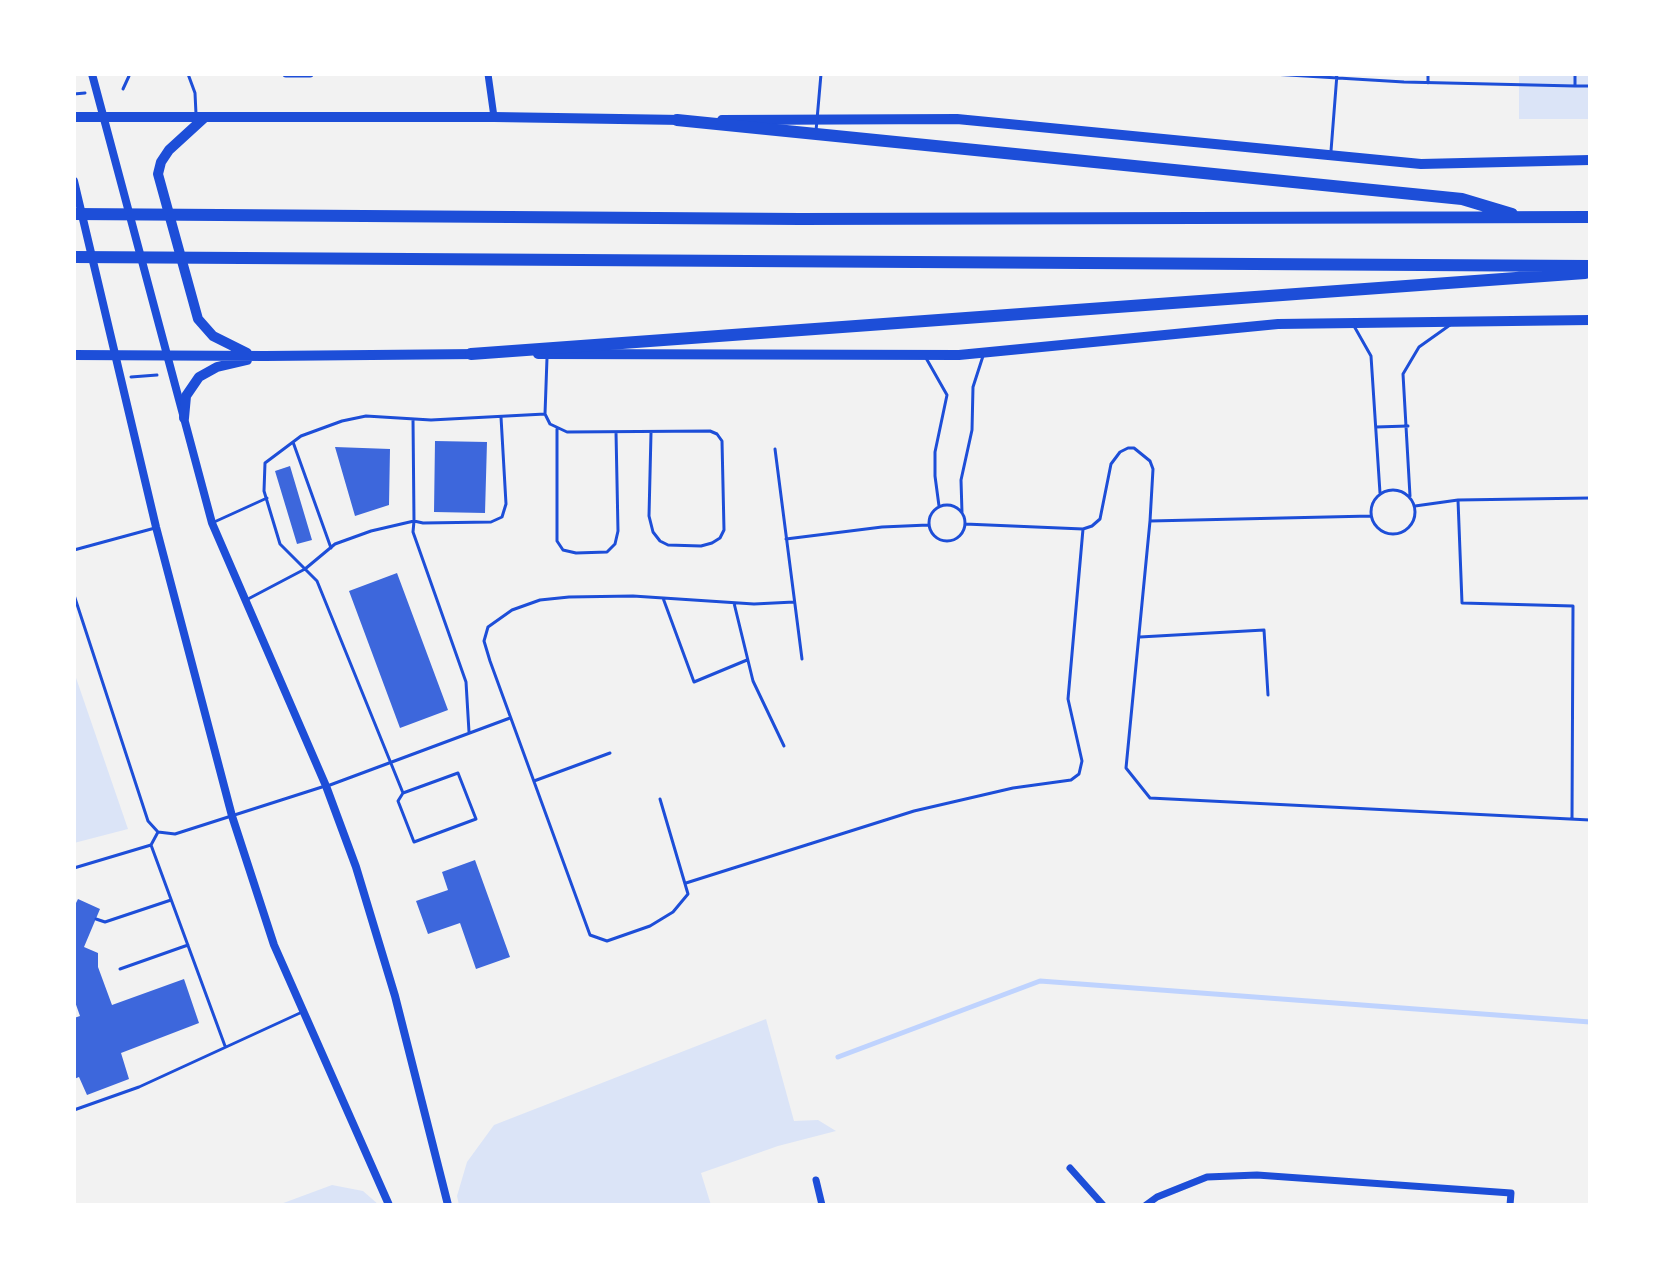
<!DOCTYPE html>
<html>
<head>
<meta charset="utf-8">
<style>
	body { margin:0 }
	#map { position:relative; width:1664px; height:1279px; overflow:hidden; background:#f2f2f2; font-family:"Fira Sans Condensed",sans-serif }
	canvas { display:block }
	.frame { position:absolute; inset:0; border:76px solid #fff; pointer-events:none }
</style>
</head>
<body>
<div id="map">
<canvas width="1664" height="1279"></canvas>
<div class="frame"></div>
</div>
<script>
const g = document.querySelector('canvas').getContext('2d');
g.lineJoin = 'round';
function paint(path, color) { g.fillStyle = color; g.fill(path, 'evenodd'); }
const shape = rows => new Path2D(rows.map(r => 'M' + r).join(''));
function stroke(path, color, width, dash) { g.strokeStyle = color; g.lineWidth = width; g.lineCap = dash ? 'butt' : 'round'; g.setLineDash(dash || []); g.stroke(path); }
paint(shape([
	[1519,74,1590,74,1590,119,1519,119],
	[74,672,128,829,74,843],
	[766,1019,794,1121,818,1120,836,1131,778,1146,701,1173,711,1205,459,1205,457,1196,467,1162,494,1125],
	[332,1185,363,1191,379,1205,278,1205]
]), '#dbe4f7');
stroke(shape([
	[838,1057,1040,981,1590,1022]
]), '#bfd3fe', 5);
paint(shape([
	[435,441,487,442,485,513,434,512],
	[335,447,390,449,389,505,355,516],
	[290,466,312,540,297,544,275,471],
	[397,573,448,710,400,728,349,591],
	[475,860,510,957,476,969,460,923,428,934,416,901,448,890,442,872],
	[78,899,100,909,84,947,98,953,98,967,112,1005,184,979,199,1023,121,1053,129,1079,87,1095,79,1077,74,1079,74,1018,80,1016,74,999,74,907]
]), '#3d67dc');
stroke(shape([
	[123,89,129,76],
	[74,94,85,93],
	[131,377,157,375]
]), '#1d4ed8', 3);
stroke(shape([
	[188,74,195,93,196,114],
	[1272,74,1404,82,1575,86],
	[1575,74,1575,86,1590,86],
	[1428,83,1428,74],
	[816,131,821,74],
	[1331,151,1337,74],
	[1354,326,1371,356,1380,493],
	[926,358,947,395,935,452,935,476,939,506],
	[545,414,550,424,567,432,710,431,717,434,722,441,724,530,720,538,712,543,701,546,668,545,660,541,653,532,649,516,651,433],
	[1376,427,1408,426],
	[557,429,557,541,563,550,576,553,607,552,615,544,618,531,616,432],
	[293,442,331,548],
	[775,449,802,659],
	'1371 512a22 22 0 1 1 44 0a22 22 0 1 1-44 0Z',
	[1410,496,1403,374,1419,347,1450,325],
	[1458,500,1590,498],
	'929 523a18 18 0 1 1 36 0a18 18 0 1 1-36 0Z',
	[1415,506,1458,500,1462,603,1573,606,1572,819],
	[962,513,961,480,972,430,973,387,983,356],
	[1371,516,1150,521,1126,768,1150,798,1590,820],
	[212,523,267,498],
	[965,524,1083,529,1092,526,1100,519,1111,464,1120,452,1128,448,1134,448,1150,461,1153,469,1150,521],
	[786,539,882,527,928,525],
	[74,550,155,528],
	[74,595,148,821,158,832,175,834,322,787],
	[663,598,694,682,747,660],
	[248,599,305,569,335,544,371,531,414,521,413,419],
	[734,603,753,681,784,746],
	[1140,637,1264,630,1268,695],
	[469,732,466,682,413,532,414,521,423,523,491,522,502,517,506,504,501,417],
	[534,781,610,753],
	[330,785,510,718],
	[403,793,458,773,476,819,414,842,398,801,403,793,317,581,280,544,264,491,265,463,301,436,342,421,366,416,431,420,545,414,547,358],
	[660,799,688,894,673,912,650,926,607,941,590,935,490,661,484,641,488,627,512,610,540,600,569,597,633,596,754,604,794,602],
	[151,845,158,832],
	[74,868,151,845,225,1046],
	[686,883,914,811,1013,788,1071,780,1079,774,1082,761,1068,699,1083,529],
	[96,919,105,922,171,900],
	[120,969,188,945],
	[74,1110,139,1087,300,1013]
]), '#1d4ed8', 3);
stroke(shape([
	[286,74,310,74],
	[488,74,494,117],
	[1070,1168,1103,1205],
	[816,1180,822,1205],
	[1146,1205,1157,1197,1207,1177,1257,1175,1511,1193,1510,1205]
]), '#1d4ed8', 7);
stroke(shape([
	[92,74,212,523,326,786,356,867,395,996,448,1205],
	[74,181,156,527,232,816,274,945,389,1205]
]), '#1d4ed8', 8);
stroke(shape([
	[74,117,494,117,682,120],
	[204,118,169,150,161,162,158,174,198,319,213,336,247,353],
	[722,120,957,119,1421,164,1590,160],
	[538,354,959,355,1278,324,1590,320],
	[74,355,265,356,478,354],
	[184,418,186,396,199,377,217,367,247,360]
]), '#1d4ed8', 10);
stroke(shape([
	[677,120,1462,199,1512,214],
	[74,214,800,219,1590,217],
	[74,257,1590,266],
	[471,354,1585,273]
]), '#1d4ed8', 12);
</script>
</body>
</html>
